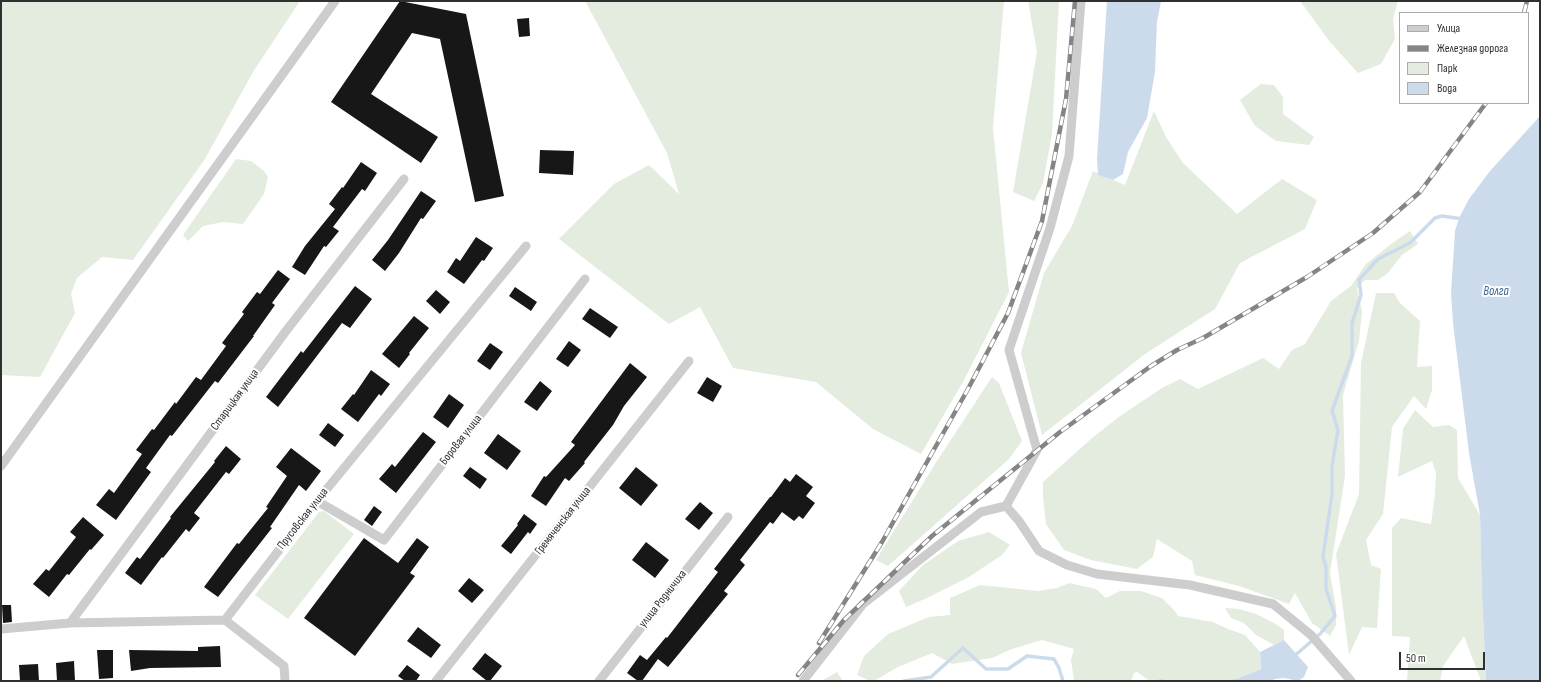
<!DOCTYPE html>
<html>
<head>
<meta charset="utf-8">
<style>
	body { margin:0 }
	#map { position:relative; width:1541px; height:682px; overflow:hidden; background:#fff; font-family:"Sofia Sans Condensed",sans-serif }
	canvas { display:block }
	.frame { position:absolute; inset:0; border:2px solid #303030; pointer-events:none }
	.legend { position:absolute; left:1399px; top:12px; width:130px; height:92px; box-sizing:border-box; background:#fff; border:1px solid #acacac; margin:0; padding:5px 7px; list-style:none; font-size:12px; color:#303030 }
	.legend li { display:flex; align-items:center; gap:8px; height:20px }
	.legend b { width:20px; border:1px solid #acacac }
	.scale { position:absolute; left:1399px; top:652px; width:86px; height:18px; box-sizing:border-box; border:2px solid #303030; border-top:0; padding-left:5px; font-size:12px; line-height:14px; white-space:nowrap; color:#303030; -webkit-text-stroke:3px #fff; paint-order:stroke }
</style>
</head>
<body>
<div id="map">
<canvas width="1541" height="682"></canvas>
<div class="frame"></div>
<ul class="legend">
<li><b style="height:5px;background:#cdcdcd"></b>Улица</li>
<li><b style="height:5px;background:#858585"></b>Железная дорога</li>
<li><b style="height:11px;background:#e4ecdf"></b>Парк</li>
<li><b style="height:11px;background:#ccdbeb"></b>Вода</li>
</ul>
<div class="scale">50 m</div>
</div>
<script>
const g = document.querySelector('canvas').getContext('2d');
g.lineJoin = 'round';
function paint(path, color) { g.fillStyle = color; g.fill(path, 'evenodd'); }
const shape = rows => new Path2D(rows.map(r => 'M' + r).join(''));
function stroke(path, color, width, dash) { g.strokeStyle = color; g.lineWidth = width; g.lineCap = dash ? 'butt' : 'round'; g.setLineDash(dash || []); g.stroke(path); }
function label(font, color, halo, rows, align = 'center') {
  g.font = font + ' "Sofia Sans Condensed",sans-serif'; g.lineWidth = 4; g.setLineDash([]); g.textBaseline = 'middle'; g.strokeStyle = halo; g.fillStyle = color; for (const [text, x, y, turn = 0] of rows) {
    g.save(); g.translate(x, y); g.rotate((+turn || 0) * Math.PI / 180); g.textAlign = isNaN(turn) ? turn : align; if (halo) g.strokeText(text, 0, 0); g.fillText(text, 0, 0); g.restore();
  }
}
paint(shape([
	[1,1,300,1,253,72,205,159,133,260,102,257,77,278,71,294,75,313,40,377,1,375],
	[585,1,1004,1,993,128,1009,292,963,382,921,454,873,429,816,382,733,368,700,307,669,324,559,239,614,184,649,165,679,194,667,153],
	[1028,1,1059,1,1052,134,1043,183,1034,201,1013,192,1037,52],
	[1300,1,1398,1,1393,19,1395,39,1381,64,1358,73,1330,42],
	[1261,84,1274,85,1283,97,1283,114,1314,137,1309,145,1276,141,1255,126,1240,100],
	[1154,111,1166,137,1183,163,1237,214,1282,179,1317,200,1305,229,1240,263,1215,309,1145,354,1042,435,1021,353,1044,273,1072,226,1093,171,1125,185],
	[236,159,251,161,264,171,268,177,264,194,243,224,223,222,203,226,188,241,183,235],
	[1410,231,1418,244,1402,255,1387,274,1378,280,1365,280,1357,288,1362,311,1359,341,1343,395,1345,476,1330,573,1336,607,1336,625,1330,636,1312,623,1295,593,1289,604,1239,586,1195,575,1192,561,1157,539,1153,557,1137,569,1091,560,1064,550,1046,524,1043,497,1043,482,1092,438,1120,416,1162,388,1180,379,1198,389,1263,358,1279,369,1292,350,1305,344,1331,301,1351,286,1366,264,1391,244],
	[1376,293,1394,293,1400,303,1420,321,1417,367,1432,366,1432,390,1426,409,1414,396,1392,427,1383,514,1366,540,1371,565,1381,569,1377,628,1362,627,1349,655,1336,554,1359,494,1361,363],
	[992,377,999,383,1022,441,1009,459,888,566,876,560,935,464],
	[1415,410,1433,427,1449,425,1457,430,1458,478,1480,515,1482,594,1486,681,1481,681,1464,636,1443,666,1440,681,1407,681,1410,637,1392,636,1392,528,1401,518,1431,524,1435,494,1436,473,1432,461,1398,477,1403,429],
	[324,511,354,534,288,619,255,595,319,512],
	[989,532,1010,545,1002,555,969,577,927,598,906,607,899,591,923,565,958,541],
	[1069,583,1096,589,1106,598,1120,591,1141,591,1162,598,1174,610,1178,616,1213,622,1228,629,1245,635,1260,652,1261,669,1239,678,1226,681,1150,681,1137,672,1134,673,1131,681,1074,681,1071,660,1074,649,1042,640,1012,649,992,658,952,664,932,653,898,667,874,681,870,681,857,675,864,656,888,634,929,617,950,615,950,598,980,585,1038,591,1057,588],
	[1225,608,1239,609,1256,614,1274,623,1284,630,1284,640,1274,645,1256,635,1244,623,1231,618],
	[837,672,843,681,821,681]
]), '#e4ecdf');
paint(shape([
	[1107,1,1161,1,1157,22,1155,72,1147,118,1128,152,1123,174,1113,180,1098,175,1097,159],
	[1540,116,1540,681,1486,681,1482,594,1480,515,1469,453,1453,323,1451,293,1455,231,1459,218,1469,199,1490,171],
	[1284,640,1308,667,1304,677,1298,681,1284,678,1275,679,1271,681,1226,681,1239,678,1261,669,1260,652]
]), '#ccdbeb');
stroke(shape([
	[1293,657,1320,634,1335,616,1326,589,1326,567,1323,557,1332,494,1332,466,1338,430,1332,411,1352,356,1352,323,1361,295,1359,280,1378,259,1410,243,1435,218,1442,216,1463,219],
	[904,681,931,677,963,648,986,669,1008,669,1027,656,1054,659,1059,668,1063,681],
	[1159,681,1163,681]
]), '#ccdbeb', 3.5);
paint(shape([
	[400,1,466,14,504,196,475,202,440,39,412,33,371,94,438,137,421,163,331,102],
	[529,18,530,36,519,37,517,19],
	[540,150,574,151,573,175,539,173],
	[361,162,377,173,365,191,362,189,333,227,339,231,326,247,324,246,305,275,292,267,305,246,335,209,329,204,342,187,343,188],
	[421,191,436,201,423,219,421,218,399,253,385,271,372,260,388,240],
	[476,237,493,248,484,261,482,260,464,284,447,272,456,258,460,261],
	[278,270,290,279,272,303,275,305,253,336,254,336,218,383,215,381,172,436,170,435,146,468,151,472,116,520,96,505,109,489,114,493,142,454,136,450,152,429,154,430,175,402,176,404,196,377,201,380,226,346,222,343,244,314,242,312,257,292,260,294],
	[355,286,372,299,350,328,342,323,278,407,266,397,301,351,303,353],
	[515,287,537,302,531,311,509,296],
	[436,290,450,302,440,314,426,301],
	[590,308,618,327,610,338,582,319],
	[414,316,429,328,409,353,410,354,399,368,382,354],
	[569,341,581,350,568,367,556,359],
	[490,343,503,352,490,370,477,361],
	[630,363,647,377,624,406,613,425,584,462,585,463,569,481,565,478,546,506,531,496,544,476,546,477,575,445,571,442],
	[371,370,390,384,381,396,379,394,358,422,341,409,353,394,354,395],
	[707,377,722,386,713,402,697,393],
	[540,381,552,391,537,411,524,402],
	[449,394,464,405,448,428,433,417],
	[328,423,344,435,335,447,319,435],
	[423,432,436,442,396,493,379,479,392,464,395,467],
	[498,434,521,451,507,470,484,453],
	[226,446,241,459,229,474,226,472,194,513,200,518,189,532,186,529,163,558,162,557,141,585,125,573,137,557,140,559,171,518,170,517,215,462,214,461],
	[291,448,321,471,306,491,299,485,270,527,272,528,218,597,204,587,237,543,239,544,268,508,266,507,287,476,276,467],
	[470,467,487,479,480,489,463,476],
	[636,467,658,485,641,506,619,488],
	[796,474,813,487,806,496,815,503,803,519,799,516,794,521,782,512,773,524,770,522,740,560,745,565,724,591,728,594,668,667,658,659,642,681,638,681,627,673,640,655,647,660,666,637,667,638,718,572,714,569,770,497,771,497,785,478,790,482],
	[700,502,713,513,699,530,685,519],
	[374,506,382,512,372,526,364,520],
	[524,514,537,524,530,534,528,532,511,554,501,546,518,525,517,524],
	[83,517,104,535,91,550,90,549,69,575,67,574,49,597,33,584,46,569,49,571,76,537,70,532],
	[364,538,398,563,417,538,429,547,410,573,415,576,355,656,304,618],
	[646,542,669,560,655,578,632,560],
	[469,578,484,590,472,603,458,591],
	[2,605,11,605,12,622,3,623],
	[418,627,441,645,431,658,407,641],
	[220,646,221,667,150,668,131,671,129,650,198,651,198,647],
	[97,650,113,650,113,678,99,679],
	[485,653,502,666,490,681,487,681,472,669],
	[74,661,75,681,57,681,56,663],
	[38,664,39,681,20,681,19,665],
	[407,665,420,675,416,681,405,681,398,676]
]), '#171717');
stroke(shape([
	[1,466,335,1],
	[317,501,384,540,585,279],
	[1006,506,1019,521,1039,551,1067,565,1097,574,1190,585,1273,604,1311,635,1351,681],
	[225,620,284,666,285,681],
	[70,623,286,331,404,179],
	[1,629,70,623,225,620,317,501,526,246],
	[436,681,689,361],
	[599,681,728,517],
	[803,681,863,604,981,512,1006,506,1037,450,1009,350,1050,228,1069,156,1081,1]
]), '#cdcdcd', 9);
const rail = shape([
	[1524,13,1527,1],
	[819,643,882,542,968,389,1008,313,1042,221,1066,99,1075,1],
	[798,675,844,620,932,536,1060,432,1151,366,1177,350,1203,338,1307,277,1373,233,1420,192,1486,103]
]);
stroke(rail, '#858585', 4.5);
stroke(rail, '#fff', 3, [9]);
label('12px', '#303030', '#fff', [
	["Старицкая улица",235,400,-54],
	["Боровая улица",461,440,-52],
	["Прусовская улица",303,519,-52],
	["Гремяченская улица",563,521,-52],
	["улица Родничиха",663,599,-52]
]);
label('italic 13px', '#41678f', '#fff', [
	["Волга",1496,292]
]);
</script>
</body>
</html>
